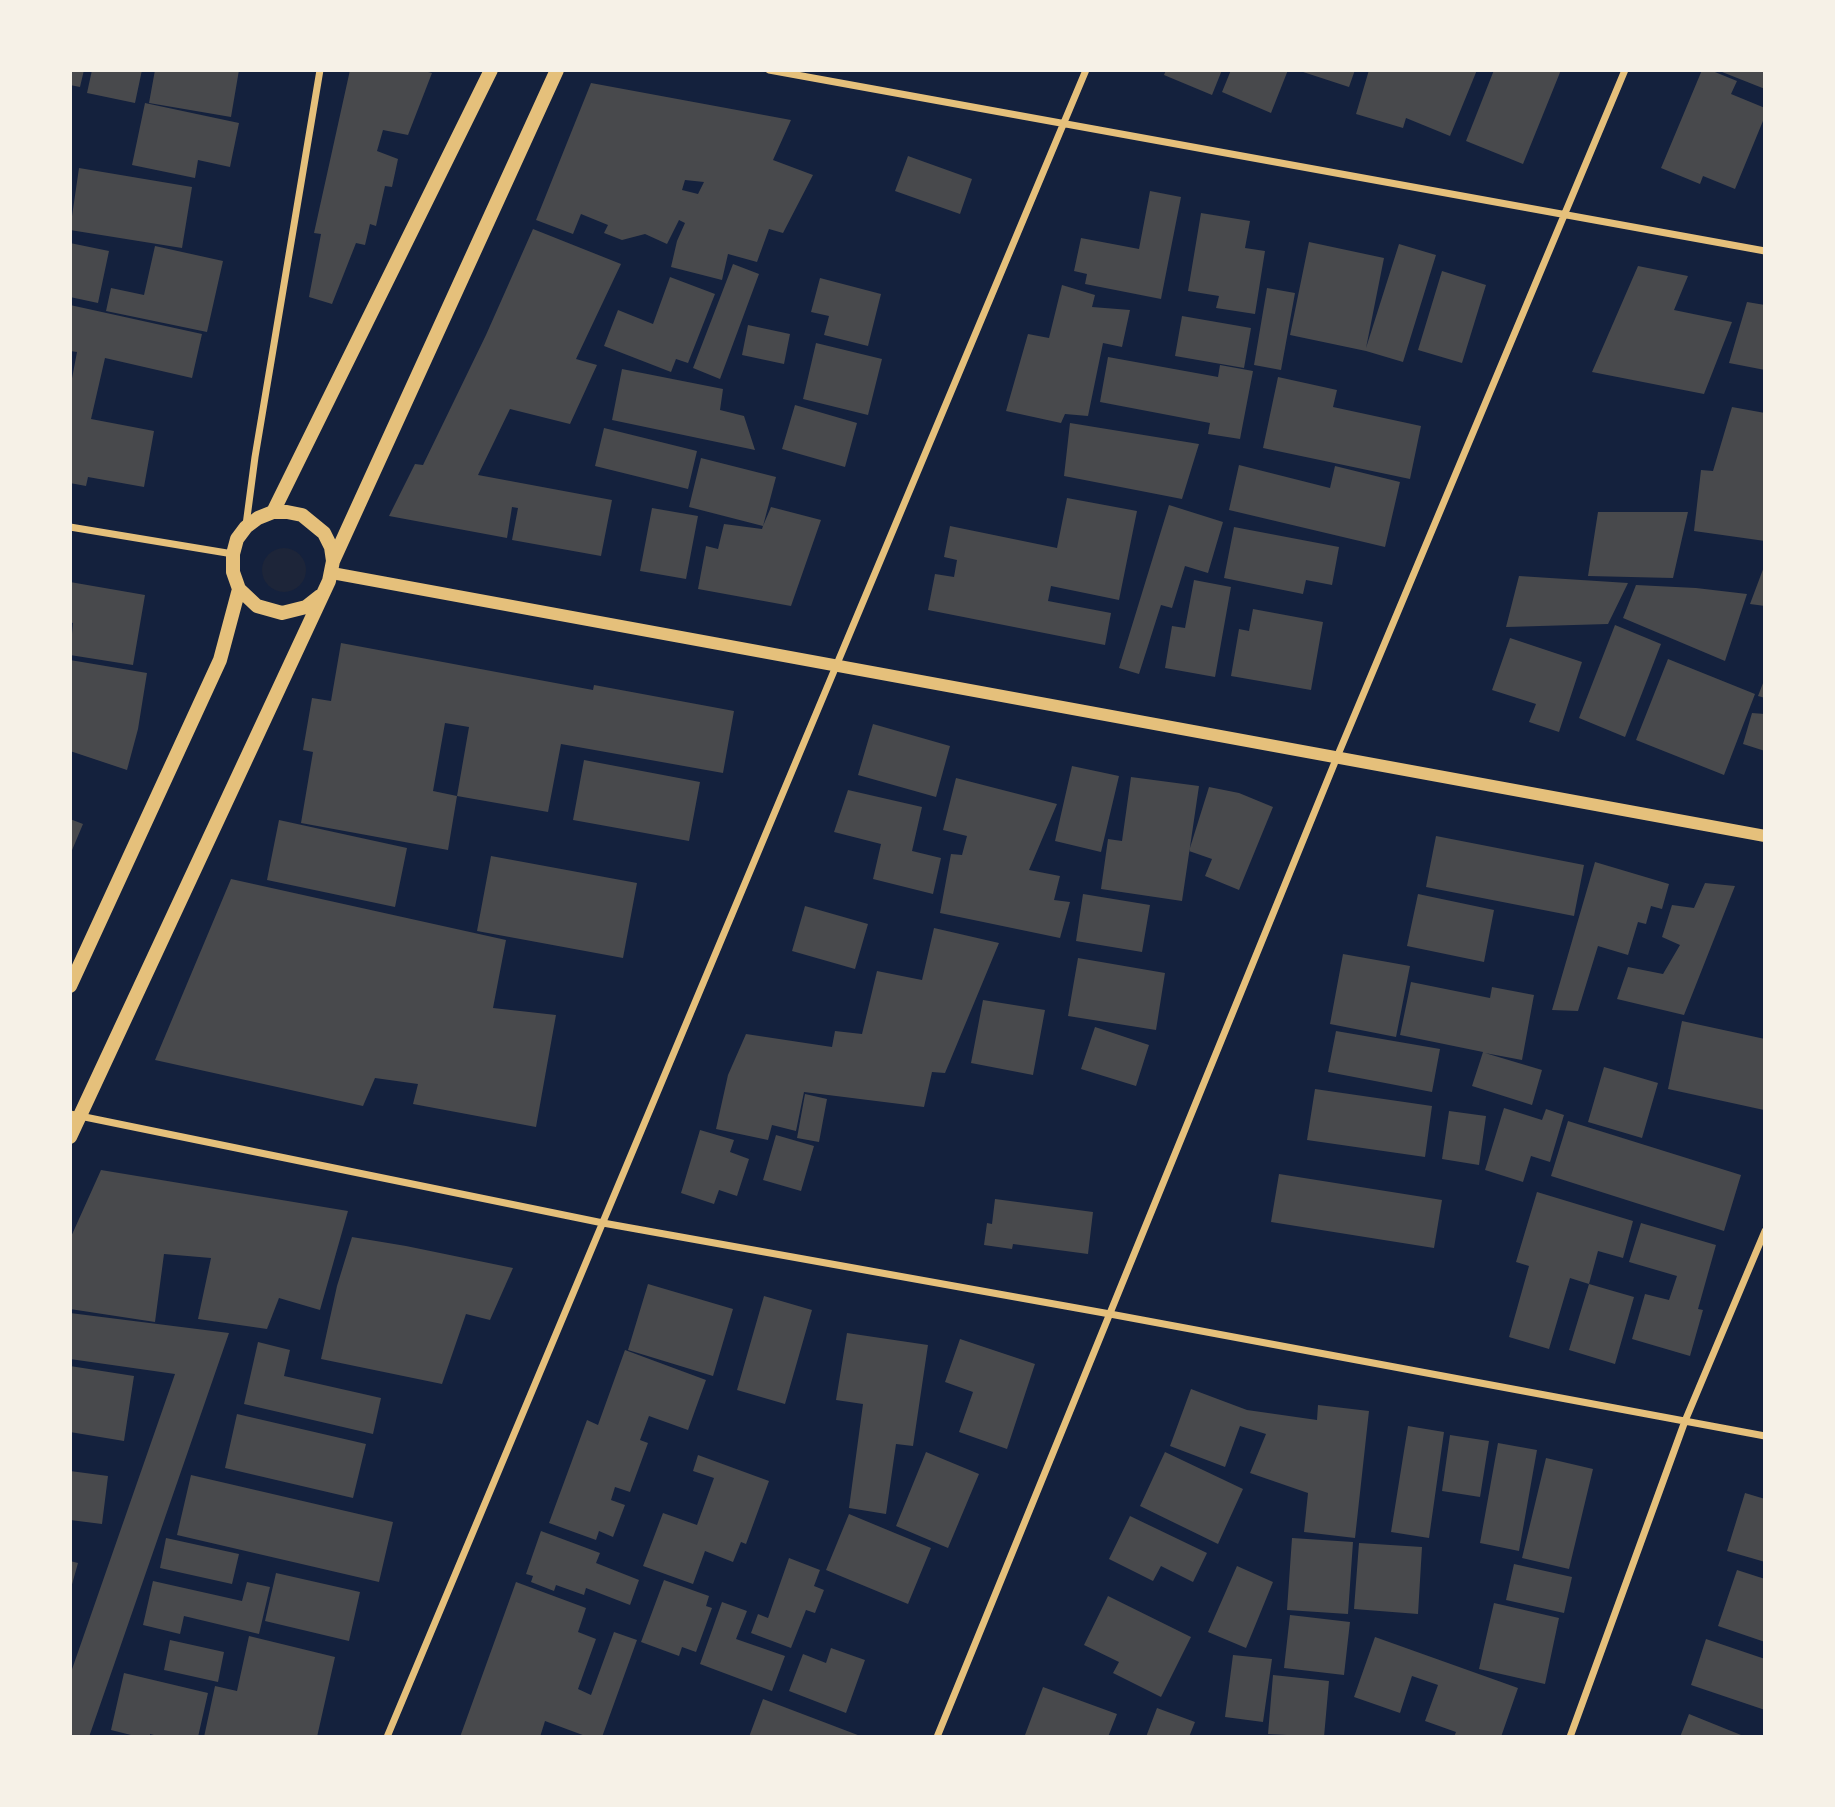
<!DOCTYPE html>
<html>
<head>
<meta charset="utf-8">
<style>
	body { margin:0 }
	#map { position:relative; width:1835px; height:1807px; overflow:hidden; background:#14213d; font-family:Poppins,sans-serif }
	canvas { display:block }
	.frame { position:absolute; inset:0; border:72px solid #f6f1e7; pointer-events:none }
</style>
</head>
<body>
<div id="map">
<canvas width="1835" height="1807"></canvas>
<div class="frame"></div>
</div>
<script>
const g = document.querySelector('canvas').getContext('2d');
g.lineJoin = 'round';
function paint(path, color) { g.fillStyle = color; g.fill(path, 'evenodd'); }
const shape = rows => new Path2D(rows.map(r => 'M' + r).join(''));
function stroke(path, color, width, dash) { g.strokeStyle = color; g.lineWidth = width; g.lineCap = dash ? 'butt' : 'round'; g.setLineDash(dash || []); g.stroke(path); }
paint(shape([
	'262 570a22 22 0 1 1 44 0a22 22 0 1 1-44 0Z'
]), '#1d2539');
paint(shape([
	[70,70,84,70,80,87,70,85],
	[92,70,142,70,135,103,87,93],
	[155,70,239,70,231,117,149,103],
	[350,70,420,70,432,73,408,135,383,130,377,151,398,159,392,187,385,186,376,226,370,224,365,245,356,243,332,304,309,297,321,234,314,233],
	[1166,70,1222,70,1212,95,1164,75],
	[1231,70,1288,70,1271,113,1222,92],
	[1297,70,1355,70,1349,87],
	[1369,70,1477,70,1450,136,1406,118,1403,128,1356,114],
	[1494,70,1561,70,1523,164,1466,141],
	[1702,70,1710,70,1737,81,1731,94,1765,108,1765,116,1735,189,1703,176,1700,184,1661,168],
	[1717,70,1765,70,1765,89],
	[591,83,791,120,773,160,813,175,783,233,769,229,757,262,728,254,722,280,671,267,677,241,685,223,679,220,667,244,645,234,622,240,604,233,608,225,581,214,573,234,536,220],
	[685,180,704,182,698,194,682,190],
	[145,103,239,123,230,167,198,160,195,178,132,165],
	[908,156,972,179,960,214,895,191],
	[79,168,192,187,182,248,70,230],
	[1150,191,1181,197,1161,299,1085,284,1087,274,1074,271,1081,238,1139,249],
	[1201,213,1250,221,1245,248,1265,251,1255,314,1216,308,1219,296,1188,291],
	[533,229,621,264,576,359,597,365,570,424,510,409,478,475,612,500,601,556,512,540,518,508,512,507,507,538,389,516,415,464,423,465,486,335],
	[1309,242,1384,258,1366,348,1399,244,1436,255,1403,362,1366,351,1290,335],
	[70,243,109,251,98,303,70,297],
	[155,246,223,261,207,332,106,311,111,288,144,295],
	[733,264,759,274,720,379,693,368],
	[1638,266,1688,276,1674,310,1732,322,1704,394,1592,372],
	[1442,271,1486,285,1462,363,1418,350],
	[670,277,715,294,688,363,676,359,671,372,604,346,618,310,653,324],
	[820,278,881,294,868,346,824,335,829,316,811,312],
	[1062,285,1095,295,1092,307,1130,310,1122,347,1103,343,1088,416,1065,414,1061,423,1006,411,1028,334,1049,338],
	[1267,288,1295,293,1281,370,1254,365],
	[1747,302,1765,305,1765,370,1729,363],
	[70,305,202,334,192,378,105,358,91,419,154,431,144,487,88,477,86,486,70,483,70,389,77,352,70,351],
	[1182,316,1251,328,1244,368,1175,356],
	[748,325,790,334,784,364,742,355],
	[816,343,882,359,868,415,803,399],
	[1108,357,1218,377,1220,365,1253,371,1240,439,1208,434,1210,423,1100,402],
	[622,369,723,389,720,410,744,416,755,450,612,420],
	[1278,377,1337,390,1333,407,1421,426,1410,479,1263,448],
	[795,405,857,423,845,467,782,449],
	[1732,407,1765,413,1765,541,1694,531,1701,470,1713,471],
	[1070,423,1199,444,1182,499,1064,476],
	[604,428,697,451,688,489,595,466],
	[701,458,776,477,763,526,771,507,821,520,791,606,698,589,706,546,718,549,724,524,762,529,763,526,689,507],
	[1239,465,1330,488,1335,466,1400,482,1385,547,1229,510],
	[1067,498,1137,511,1119,600,1051,586,1048,601,1111,613,1105,645,928,610,935,574,954,577,957,560,944,557,950,526,1057,548],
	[1169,505,1223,522,1208,573,1185,566,1172,608,1161,605,1139,674,1119,668],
	[652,508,698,516,686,579,640,571],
	[1598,512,1688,512,1673,578,1588,576],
	[1234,527,1339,547,1332,585,1306,580,1303,594,1224,578],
	[1765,564,1765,606,1750,604],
	[1519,576,1628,583,1608,624,1506,627],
	[1194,580,1231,587,1215,677,1165,668,1172,626,1185,628],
	[70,582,145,595,133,665,70,655,73,623,70,622],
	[1636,585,1696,588,1747,594,1725,661,1623,618],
	[1253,609,1323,622,1311,690,1231,676,1239,629,1249,631],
	[1615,625,1661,644,1625,737,1579,718],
	[1510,638,1582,662,1559,732,1529,722,1536,704,1492,690],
	[341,643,593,690,594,685,734,711,723,773,561,744,548,812,457,796,469,727,445,723,433,791,457,796,448,850,301,823,313,752,303,750,312,698,331,701],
	[1668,659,1755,694,1724,775,1636,740],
	[70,660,147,673,138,729,127,770,70,751],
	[1765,678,1765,698,1758,696],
	[1752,713,1765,714,1765,751,1743,744],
	[873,724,950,746,936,797,858,775],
	[584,760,700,782,689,841,573,820],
	[1072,766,1119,776,1101,852,1055,841],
	[1131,777,1199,786,1182,901,1101,889,1108,839,1122,841],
	[956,778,1057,804,1029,870,1060,876,1054,900,1070,902,1060,938,940,913,951,854,962,855,967,836,943,830],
	[1209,787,1239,793,1273,807,1239,890,1205,876,1212,859,1189,851],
	[848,790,922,807,912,851,941,858,933,894,873,879,881,844,834,832],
	[70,819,83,824,70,855],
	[279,820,407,848,395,907,267,880],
	[1436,836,1584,865,1574,916,1426,887],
	[491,856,637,883,623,958,477,931],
	[1595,862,1669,884,1662,909,1651,906,1646,924,1638,922,1628,955,1598,946,1578,1011,1552,1010],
	[231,879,506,940,493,1008,556,1015,536,1127,413,1104,418,1084,375,1078,363,1106,155,1060],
	[1705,883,1735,886,1684,1015,1617,999,1628,967,1663,974,1680,945,1662,937,1672,905,1694,908],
	[1083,894,1150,905,1142,952,1076,941],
	[1418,894,1494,910,1484,962,1407,946],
	[805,906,868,924,855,969,792,951],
	[934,928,999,943,945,1073,932,1072,924,1107,804,1092,796,1131,772,1125,768,1140,716,1129,728,1075,746,1034,832,1047,835,1031,862,1034,877,971,922,980],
	[1343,954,1410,966,1396,1037,1330,1024],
	[1078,958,1165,973,1156,1030,1068,1016],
	[1411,982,1490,998,1492,987,1534,995,1522,1060,1485,1053,1542,1070,1532,1105,1472,1086,1483,1052,1400,1035],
	[983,1000,1045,1010,1033,1075,971,1063],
	[1682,1021,1765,1039,1764,1110,1668,1089],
	[1095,1027,1149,1045,1136,1086,1081,1069],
	[1336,1031,1440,1049,1432,1092,1328,1072],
	[1604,1067,1658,1083,1642,1138,1588,1122],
	[1315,1089,1432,1106,1425,1157,1307,1140],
	[805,1094,827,1099,819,1142,797,1138],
	[1504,1108,1542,1120,1546,1109,1564,1115,1550,1162,1531,1156,1523,1182,1485,1170],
	[1449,1111,1486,1116,1479,1165,1442,1159],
	[1568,1121,1741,1175,1724,1231,1551,1176],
	[700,1130,734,1140,730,1152,749,1159,737,1196,719,1190,714,1204,681,1193],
	[776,1135,814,1146,801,1191,763,1180],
	[101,1170,348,1211,320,1310,279,1298,267,1329,198,1319,211,1258,164,1254,155,1322,70,1309,70,1239],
	[1279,1174,1442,1200,1434,1248,1271,1222],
	[1537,1192,1633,1221,1623,1258,1598,1251,1589,1284,1570,1278,1549,1349,1509,1337,1529,1266,1516,1262],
	[995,1199,1093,1212,1088,1254,1013,1244,1012,1249,984,1245,987,1223,992,1224],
	[1641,1223,1716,1245,1698,1309,1703,1310,1690,1356,1632,1339,1645,1294,1669,1300,1677,1276,1629,1262],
	[352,1237,406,1246,513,1268,490,1320,466,1314,442,1384,321,1359,337,1286],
	[648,1284,733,1309,713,1376,628,1350],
	[1589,1284,1634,1297,1615,1364,1569,1350],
	[764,1296,812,1310,785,1404,737,1390],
	[70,1313,229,1333,89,1737,70,1735,70,1675,175,1374,70,1359],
	[847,1333,928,1345,913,1446,896,1444,886,1514,849,1508,863,1404,836,1400],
	[960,1339,1035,1364,1007,1449,959,1432,973,1392,945,1382],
	[258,1342,290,1350,284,1376,381,1398,373,1434,244,1404],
	[625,1350,706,1380,688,1430,649,1416,640,1440,648,1443,630,1492,615,1487,611,1500,625,1505,613,1537,599,1531,596,1540,549,1523,587,1420,598,1425],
	[70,1366,134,1376,124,1441,70,1432],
	[1191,1389,1247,1410,1317,1420,1318,1405,1369,1411,1355,1538,1304,1532,1308,1493,1250,1473,1266,1434,1240,1426,1225,1467,1170,1446],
	[237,1414,366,1444,353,1498,225,1468],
	[1408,1426,1444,1432,1429,1538,1391,1532],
	[1450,1435,1489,1441,1480,1497,1442,1491],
	[1498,1443,1537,1450,1519,1551,1480,1543],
	[926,1452,979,1474,948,1548,896,1526],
	[1165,1452,1243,1489,1218,1544,1140,1506],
	[698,1455,769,1481,746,1544,741,1542,733,1562,705,1551,693,1584,643,1566,663,1513,697,1525,714,1478,693,1471],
	[1546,1458,1593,1469,1569,1569,1522,1558],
	[70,1471,108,1476,102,1524,70,1520],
	[191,1475,393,1522,379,1582,177,1535],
	[1745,1493,1765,1499,1765,1562,1727,1551],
	[849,1514,931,1548,908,1604,826,1570],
	[1130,1516,1207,1553,1193,1582,1161,1566,1153,1581,1109,1559],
	[541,1531,600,1553,596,1563,639,1580,630,1605,586,1588,584,1595,556,1585,554,1591,531,1582,533,1576,526,1574],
	[166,1538,239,1554,232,1584,160,1568],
	[1292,1538,1353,1542,1348,1614,1287,1610],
	[1359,1543,1422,1547,1418,1614,1354,1609],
	[789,1558,820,1570,814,1586,824,1590,815,1613,806,1610,791,1648,751,1633,758,1614,768,1618],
	[70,1561,78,1563,71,1588,70,1588],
	[1514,1564,1572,1577,1564,1613,1506,1600],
	[1237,1566,1273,1582,1246,1648,1208,1632],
	[1737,1570,1765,1579,1765,1642,1718,1626],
	[276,1573,360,1592,349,1641,265,1621],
	[664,1580,709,1596,706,1606,712,1608,696,1652,682,1647,679,1656,641,1642],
	[153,1581,242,1601,247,1582,270,1587,259,1634,184,1616,180,1634,143,1625],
	[516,1582,586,1608,578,1632,596,1639,578,1689,591,1695,614,1632,637,1640,602,1737,588,1737,545,1721,540,1737,460,1737],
	[1108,1596,1191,1637,1161,1697,1113,1673,1119,1662,1084,1645],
	[722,1602,747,1611,736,1639,785,1656,772,1691,700,1664],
	[1494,1603,1559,1618,1545,1684,1479,1669],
	[1290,1615,1350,1622,1344,1675,1284,1668],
	[249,1636,335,1657,317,1737,204,1737,215,1686,237,1691],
	[1375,1637,1518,1688,1501,1737,1454,1737,1456,1732,1425,1721,1438,1685,1412,1676,1400,1713,1354,1697],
	[1706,1639,1765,1659,1765,1710,1691,1685],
	[170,1640,224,1652,218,1682,164,1670],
	[831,1648,865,1660,846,1713,789,1691,803,1654,826,1663],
	[1233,1655,1272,1659,1263,1722,1225,1717],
	[124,1673,208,1693,198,1737,162,1737,150,1734,150,1737,139,1737,111,1730],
	[1273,1675,1329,1681,1324,1737,1268,1734],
	[1043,1687,1117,1714,1108,1737,1025,1735],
	[763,1699,863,1737,749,1737],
	[1157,1708,1195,1722,1189,1737,1146,1737],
	[1689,1714,1746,1737,1680,1737]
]), '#48494c');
stroke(shape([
	[769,70,1765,251],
	[246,525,255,457,320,70],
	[70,527,233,554],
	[70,1114,603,1223,1110,1314,1765,1436],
	[387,1737,1086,70],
	[937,1737,1337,757,1625,70],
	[1570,1737,1685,1421,1765,1231]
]), '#e5c07b', 7);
stroke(shape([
	[332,573,1765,836]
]), '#e5c07b', 12);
stroke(shape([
	[273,512,491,70],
	[239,589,257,606,282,613,306,607,320,596],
	[70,986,220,660,239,589,233,572,233,554,237,539,246,527,258,518,273,512,287,512,302,515,324,533,331,547,333,561],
	[70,1137,329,581,333,561,557,70]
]), '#e5c07b', 14);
</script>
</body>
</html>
